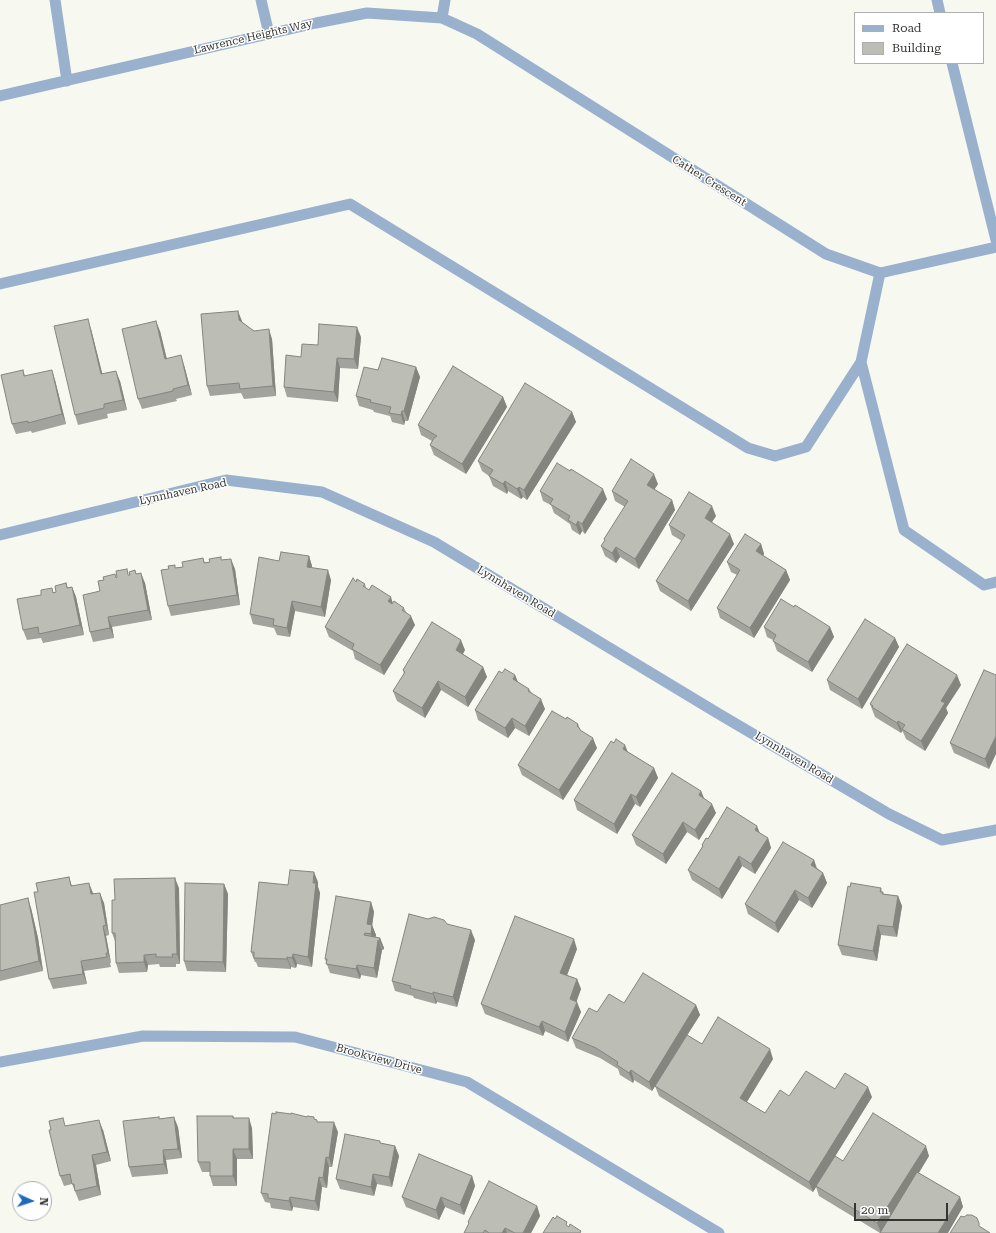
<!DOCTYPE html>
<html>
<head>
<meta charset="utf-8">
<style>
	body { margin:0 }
	#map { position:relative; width:996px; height:1233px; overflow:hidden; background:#f7f9f0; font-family:"Roboto Serif",serif }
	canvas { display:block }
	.legend { position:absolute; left:854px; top:12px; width:130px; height:52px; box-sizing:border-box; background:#fff; border:1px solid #aeaead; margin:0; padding:5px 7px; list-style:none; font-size:12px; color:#353532 }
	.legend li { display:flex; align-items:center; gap:8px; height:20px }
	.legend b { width:20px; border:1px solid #aeaead }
	.north { position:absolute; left:12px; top:1181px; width:40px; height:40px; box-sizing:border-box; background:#fff; border:1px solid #aeaead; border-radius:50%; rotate:93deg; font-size:11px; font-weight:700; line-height:16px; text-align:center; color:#353532 }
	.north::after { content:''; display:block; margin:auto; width:14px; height:18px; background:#206aba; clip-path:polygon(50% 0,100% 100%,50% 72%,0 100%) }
	.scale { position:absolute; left:854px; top:1203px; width:94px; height:18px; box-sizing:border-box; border:2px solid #353532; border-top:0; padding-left:5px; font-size:12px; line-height:14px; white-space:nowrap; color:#353532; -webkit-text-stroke:3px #fff; paint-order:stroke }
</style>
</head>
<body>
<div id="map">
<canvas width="996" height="1233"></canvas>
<ul class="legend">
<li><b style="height:5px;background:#9ab1ce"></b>Road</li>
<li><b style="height:11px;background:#bcbeb5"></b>Building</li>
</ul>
<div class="north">N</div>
<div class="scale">20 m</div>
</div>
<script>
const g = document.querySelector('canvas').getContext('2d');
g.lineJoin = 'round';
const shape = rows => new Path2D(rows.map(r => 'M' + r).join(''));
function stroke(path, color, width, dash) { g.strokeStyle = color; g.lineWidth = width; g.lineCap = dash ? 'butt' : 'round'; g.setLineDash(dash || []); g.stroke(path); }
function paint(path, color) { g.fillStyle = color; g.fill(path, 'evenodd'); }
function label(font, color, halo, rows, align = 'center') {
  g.font = font + ' "Roboto Serif",serif'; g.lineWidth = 3; g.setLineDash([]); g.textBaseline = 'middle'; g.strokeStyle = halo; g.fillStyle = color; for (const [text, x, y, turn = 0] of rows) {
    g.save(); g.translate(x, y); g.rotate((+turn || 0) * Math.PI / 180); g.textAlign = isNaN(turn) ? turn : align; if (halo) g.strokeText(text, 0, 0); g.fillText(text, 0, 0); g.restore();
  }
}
stroke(shape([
	[261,0,269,34],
	[880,273,861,362,904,530,984,585,996,582],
	[0,284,350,204,748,448,775,456,806,447,861,362]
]), '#9ab1ce', 11);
stroke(shape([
	[55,0,67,81],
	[937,0,940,13],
	[442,18,445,0],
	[952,63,996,240],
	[0,96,316,23,367,13,442,18,477,34,826,254,880,273,996,247],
	[0,535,226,480,322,492,434,542,719,714,889,814,942,840,996,830],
	[0,1062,143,1036,295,1037,467,1082,719,1233]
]), '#9ab1ce', 11);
paint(shape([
	[242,321,242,322,254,331,272,339,276,396,244,399,241,393,210,396,207,386],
	[91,329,102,374,120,381,127,410,107,414,108,418,78,425,75,415],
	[160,331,167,359,184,365,192,395,176,399,177,401,142,409,138,399],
	[361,337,358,369,340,368,338,402,287,397,284,387,301,357,318,345],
	[416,367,420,377,408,421,405,421,404,425,392,422,390,416,374,412,373,410,359,406,356,396,378,370],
	[23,370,25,376,55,380,66,424,32,433,31,431,16,434,12,424],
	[503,397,507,407,466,474,434,455,430,445,432,441,421,435,418,425],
	[572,412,576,422,527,500,523,497,521,499,508,491,507,494,493,486,489,476,482,471,478,461],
	[658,484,654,489,672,500,675,510,639,569,620,557,616,563,605,556,601,546,605,541,604,539,625,507,615,501,612,491],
	[540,491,607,499,585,534,582,531,580,535,572,530,570,524,554,513,551,505,543,501],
	[716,516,712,522,734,544,691,611,660,591,656,581,682,541,672,535,669,525],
	[761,544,764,554,763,556,786,570,790,580,754,638,720,618,717,608,737,575,731,572,727,562],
	[309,556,312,566,312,567,331,580,325,617,295,611,290,637,277,635,274,628,253,624,250,614,279,561],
	[203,558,205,563,222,560,235,569,240,605,171,616,168,606,176,568,183,567],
	[135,570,136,574,145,583,152,620,112,627,114,638,93,642,90,632,100,591,116,578,129,575],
	[356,582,365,584,366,588,393,603,404,608,406,612,415,625,384,675,355,659,353,651,329,637,325,627],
	[66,583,68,588,72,587,76,597,84,635,43,643,41,638,27,640,23,630,41,595,56,592],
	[794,607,830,627,834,637,812,672,777,651,773,640,767,637,764,627],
	[895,638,899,647,862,709,830,690,827,680],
	[465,650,463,654,483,667,487,677,468,707,441,690,425,718,397,701,393,691,404,674,403,670],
	[984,670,989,769,954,753,950,743],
	[502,673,515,675,518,682,529,689,531,692,545,709,529,736,515,728,508,738,478,720,475,710],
	[961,685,946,708,948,713,925,751,906,739,903,732,902,731,901,733,875,717,870,704],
	[566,719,578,724,581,731,597,748,563,800,522,775,518,765],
	[628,752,654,768,658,778,640,807,635,804,617,834,577,810,574,800],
	[701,791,704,798,716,813,699,840,687,832,666,864,636,845,632,835],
	[759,833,768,838,771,848,755,874,742,866,722,899,692,880,688,870,702,847,702,845,708,839],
	[814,860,817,868,823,873,827,883,812,908,799,900,778,933,748,914,745,904],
	[69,877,72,886,93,893,104,903,109,935,106,936,111,963,110,963,111,967,84,971,87,984,53,989,49,979,38,892],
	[318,882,318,887,320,893,312,967,297,964,296,968,291,967,291,969,258,967,256,962,255,962,251,952,288,885],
	[224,884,228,894,226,972,187,971,184,961],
	[850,887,881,888,882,892,883,892,884,894,898,896,902,906,897,937,881,935,877,961,842,955,838,945],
	[179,888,180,964,176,964,176,967,160,967,159,964,148,965,147,972,119,973,116,963,115,941,112,933],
	[371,902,374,912,372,925,376,935,375,937,380,938,384,948,383,950,382,950,377,978,361,975,360,979,330,973,325,959],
	[0,905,31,908,38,938,43,971,0,981],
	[447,924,475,940,457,1007,437,1002,436,1004,414,998,413,996,395,991,392,981],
	[577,949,567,975,577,979,581,989,576,1001,581,1012,568,1042,545,1031,543,1036,485,1014,481,1004],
	[624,1003,696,1005,700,1015,687,1035,702,1044,773,1059,747,1102,765,1113,789,1096,835,1089,872,1097,835,1156,843,1161,929,1156,919,1173,960,1197,963,1207,880,1233,819,1196,816,1187,813,1192,659,1096,655,1086,652,1091,634,1080,633,1083,620,1075,618,1069,600,1058,576,1048,572,1038,597,1012],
	[233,1116,234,1118,252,1128,253,1159,237,1159,237,1186,213,1186,210,1176,210,1172,202,1172,198,1162],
	[159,1119,178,1127,182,1158,166,1160,168,1174,132,1177,129,1167],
	[315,1119,317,1122,338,1132,332,1167,329,1167,327,1188,322,1187,319,1211,293,1207,292,1211,271,1208,270,1203,265,1202,261,1193],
	[66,1126,103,1130,111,1161,96,1165,101,1195,79,1201,72,1184,64,1186,60,1176],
	[381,1143,395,1146,399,1156,392,1187,377,1184,374,1196,340,1189,336,1179],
	[472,1176,475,1186,464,1215,445,1207,439,1220,406,1207,402,1197],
	[537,1206,540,1216,531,1233,464,1233,469,1224,468,1222]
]), '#a2a39c');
paint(shape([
	[238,311,242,321,243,329,239,320],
	[88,319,91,329,105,384,101,374],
	[156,321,160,331,169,369,165,359],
	[357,327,361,337,358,369,354,359],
	[269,329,272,339,276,396,273,386],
	[181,355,184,365,192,395,188,385],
	[337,358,340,368,338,402,334,392],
	[416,367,420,377,408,421,404,411],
	[52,370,55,380,66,424,62,414],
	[116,371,120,381,127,410,123,400],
	[503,397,507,407,466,474,462,464],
	[402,411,405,421,404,425,401,415],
	[572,412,576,422,527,500,524,490],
	[654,474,658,484,651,495,647,485],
	[505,481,508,491,507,494,503,484],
	[519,487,523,497,521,499,517,489],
	[603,489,607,499,585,534,582,524],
	[672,500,675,510,639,569,635,559],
	[712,506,716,516,708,528,705,518],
	[578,521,582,531,580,535,576,525],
	[730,534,734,544,691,611,688,601],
	[761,544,764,554,760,561,756,551],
	[616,547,620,557,616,563,612,553],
	[309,556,312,566,311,576,307,567],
	[231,559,235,569,240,605,237,595],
	[328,570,331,580,325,617,321,607],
	[786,570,790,580,754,638,750,628],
	[141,573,145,583,152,620,148,610],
	[72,587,76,597,84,635,80,625],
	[391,597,394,607,388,601],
	[292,601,295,611,290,637,287,628],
	[411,616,415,625,384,675,380,665],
	[108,617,112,627,114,638,110,628],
	[830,627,834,637,812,672,808,662],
	[895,638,899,647,862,709,858,699],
	[461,640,465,650,459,660,456,650],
	[483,667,487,677,468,707,465,697],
	[515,675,519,685,513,679],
	[957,675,961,685,946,708,948,713,925,751,921,741,941,701],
	[438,681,441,690,425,718,422,708],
	[541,699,545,709,529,736,525,726],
	[512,718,515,728,508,738,505,728],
	[898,721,902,731,901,733,897,723],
	[996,736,996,754,989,769,985,759],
	[593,738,597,748,563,800,559,790],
	[625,745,629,755,623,749],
	[654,768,658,778,640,807,636,797],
	[701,791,705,801,699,795],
	[631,794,635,804,617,834,614,824],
	[712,804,716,813,699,840,695,830],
	[683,822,687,832,666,864,663,854],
	[757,826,761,836,755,830],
	[768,838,771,848,755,874,751,864],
	[739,856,742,866,722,899,719,889],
	[814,860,817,870,811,865],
	[314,872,318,882,318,887,320,893,312,967,308,957],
	[823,873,827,883,812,908,808,898],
	[175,878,179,888,180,964,177,954],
	[89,883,93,893,95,904,91,894],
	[224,884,228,894,226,972,223,962],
	[795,890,799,900,778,933,775,923],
	[100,893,104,903,109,935,106,925],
	[898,896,902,906,897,937,893,927],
	[28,898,31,908,38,938,43,971,39,961],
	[371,902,374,912,371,934,367,924],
	[372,925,376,935,374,944,371,934],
	[878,925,881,935,877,961,873,951],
	[103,926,106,936,111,963,108,953],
	[471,930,475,940,457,1007,453,997],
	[380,938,384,948,383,950,379,941],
	[574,939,577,949,564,983,560,973],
	[378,940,382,950,377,978,374,968],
	[293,954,297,964,296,968,292,958],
	[144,955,148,965,147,972,144,962],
	[287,957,291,967,291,969,287,959],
	[81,961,84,971,87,984,83,974],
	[357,965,361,975,360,979,356,969],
	[577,979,581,989,574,1009,570,999],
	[433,992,437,1002,436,1004,433,994],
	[577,1002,581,1012,568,1042,565,1032],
	[696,1005,700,1015,652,1091,649,1082],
	[542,1021,545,1031,543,1036,539,1027],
	[770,1049,773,1059,743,1108,740,1098],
	[631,1070,634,1080,633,1083,629,1073],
	[868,1087,872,1097,813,1192,809,1182],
	[174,1117,178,1127,182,1158,178,1149],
	[249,1118,252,1128,253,1159,249,1149],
	[99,1120,103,1130,111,1161,107,1152],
	[334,1122,338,1132,332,1167,329,1158],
	[395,1146,399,1156,392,1187,389,1177],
	[926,1146,929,1156,881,1233,877,1223],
	[233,1149,237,1159,237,1186,233,1176],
	[163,1150,166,1160,168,1174,164,1164],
	[92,1155,96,1165,101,1195,97,1186],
	[326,1157,329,1167,327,1188,323,1178],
	[373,1174,377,1184,374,1196,371,1187],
	[472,1176,475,1186,464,1215,460,1205],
	[319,1177,322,1187,319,1211,315,1201],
	[290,1197,293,1207,292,1211,289,1201],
	[441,1197,445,1207,439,1220,436,1210],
	[960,1197,963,1207,948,1233,938,1233],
	[537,1206,540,1216,531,1233,523,1233],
	[505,1228,507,1233,502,1233]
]), '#84857f');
const building = shape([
	[238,311,239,320,254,331,269,329,273,386,240,389,239,383,207,386,201,314,238,311],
	[88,319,101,374,116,371,123,400,104,404,104,408,75,415,54,326,88,319],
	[156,321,165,359,181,355,188,385,173,389,173,391,138,399,122,329,156,321],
	[319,324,357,327,354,359,337,358,334,392,284,387,286,355,301,357,302,344,318,345,319,324],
	[382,358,416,367,404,411,402,411,401,415,389,413,391,407,370,402,371,400,356,396,364,367,378,370,382,358],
	[453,366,503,397,462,464,430,445,434,438,437,436,418,425,453,366],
	[23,370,24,376,52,370,62,414,28,423,28,421,12,424,1,375,23,370],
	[525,383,572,412,524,490,519,487,517,489,505,481,503,484,489,476,493,470,478,461,525,383],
	[631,459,654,474,647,485,672,500,635,559,616,547,612,553,601,546,605,540,604,539,628,501,612,491,631,459],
	[557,463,570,471,571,469,603,489,582,524,578,521,576,525,568,520,570,516,550,504,553,499,540,491,557,463],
	[689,492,712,506,705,518,730,534,688,601,656,581,685,535,669,525,689,492],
	[745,534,761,544,756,551,786,570,750,628,717,608,740,570,727,562,745,534],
	[281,552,309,556,307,567,328,570,321,607,292,601,287,628,273,625,274,619,250,614,259,557,279,561,281,552],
	[221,557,221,560,231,559,237,595,168,606,161,570,169,569,168,566,175,565,175,568,183,567,182,562,203,558,204,563,210,562,209,559,221,557],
	[127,569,128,575,130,575,129,572,135,570,136,574,141,573,148,610,108,617,110,628,90,632,83,595,100,591,98,581,104,580,103,577,115,574,116,578,117,577,116,571,127,569],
	[353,578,356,582,357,579,365,584,363,586,369,590,372,585,391,597,388,601,392,604,394,601,404,608,402,610,411,616,380,665,352,649,354,644,325,627,353,578],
	[66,583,67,588,72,587,80,625,39,634,38,627,23,630,17,599,41,595,41,590,52,588,53,593,56,592,55,586,66,583],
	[781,599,794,607,795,605,830,627,808,662,773,641,776,635,764,627,781,599],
	[865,619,895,638,858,699,827,680,865,619],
	[432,622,461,640,456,650,483,667,465,697,438,681,422,708,393,691,405,672,403,670,432,622],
	[907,644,957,675,941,701,945,703,921,741,902,729,905,725,898,721,897,723,872,707,873,706,870,704,907,644],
	[505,669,515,675,513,679,529,689,528,691,541,699,525,726,512,718,505,728,475,710,499,671,502,673,505,669],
	[984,670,996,675,996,736,985,759,950,743,984,670],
	[552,711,566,719,567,717,578,724,577,726,580,729,580,730,593,738,559,790,518,765,552,711],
	[616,739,625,745,623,749,654,768,636,797,631,794,614,824,574,800,611,741,614,743,616,739],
	[672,773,701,791,699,795,712,804,695,830,683,822,663,854,632,835,672,773],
	[727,807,757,826,755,830,768,838,751,864,739,856,719,889,688,870,703,846,702,845,706,838,708,839,727,807],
	[783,842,814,860,811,865,823,873,808,898,795,890,775,923,745,904,783,842],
	[290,870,314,872,313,883,316,883,308,957,293,954,292,958,287,957,287,959,254,958,254,952,251,952,259,882,288,885,290,870],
	[69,877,71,886,89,883,91,894,100,893,106,925,103,926,108,953,106,953,107,957,81,961,83,974,49,979,34,892,38,892,36,883,69,877],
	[175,878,177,954,172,954,173,957,156,957,156,954,144,955,144,962,116,963,115,933,112,933,112,900,115,900,114,879,175,878],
	[185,883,224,884,223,962,184,961,185,883],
	[851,883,881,888,880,892,883,892,882,894,898,896,893,927,878,925,873,951,838,945,848,886,850,887,851,883],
	[336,896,371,902,367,924,372,925,371,934,365,933,364,935,380,938,379,941,378,940,374,968,357,965,356,969,326,964,327,959,325,959,336,896],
	[28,898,34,928,39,961,0,971,0,905,28,898],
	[409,914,428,919,434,917,444,920,447,924,471,930,453,997,433,992,433,994,410,988,411,986,392,981,409,914],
	[515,916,574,939,560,973,577,979,570,999,577,1002,565,1032,542,1021,539,1027,481,1004,515,916],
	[643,973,696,1005,649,1082,631,1070,629,1073,617,1065,618,1062,596,1048,572,1038,589,1008,597,1012,609,994,624,1003,643,973],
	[718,1017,770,1049,740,1098,765,1113,780,1090,789,1096,806,1071,835,1089,845,1073,868,1087,809,1182,655,1086,687,1035,702,1044,718,1017],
	[276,1112,291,1114,291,1113,307,1117,307,1116,314,1117,314,1119,317,1120,317,1122,334,1122,329,1158,326,1157,323,1178,319,1177,315,1201,290,1197,289,1201,268,1198,268,1194,261,1193,272,1113,276,1114,276,1112],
	[873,1113,926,1146,877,1223,816,1186,835,1156,843,1161,873,1113],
	[197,1116,233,1116,233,1118,249,1118,249,1149,233,1149,233,1176,210,1176,210,1162,198,1162,197,1116],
	[159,1117,159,1119,174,1117,178,1149,163,1150,164,1164,129,1167,123,1121,159,1117],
	[63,1118,65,1126,99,1120,107,1152,92,1155,97,1186,75,1191,74,1184,72,1184,70,1174,60,1176,49,1130,51,1130,49,1121,63,1118],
	[345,1134,380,1141,380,1143,395,1146,389,1177,373,1174,371,1187,336,1179,345,1134],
	[419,1154,472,1176,460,1205,441,1197,436,1210,402,1197,419,1154],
	[917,1172,960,1197,938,1233,880,1233,917,1172],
	[489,1181,537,1206,523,1233,515,1233,505,1228,502,1233,489,1233,485,1230,483,1233,464,1233,469,1223,468,1222,489,1181],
	[967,1215,972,1215,977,1218,979,1223,979,1226,990,1233,950,1233,961,1216,964,1217,967,1215],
	[557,1216,567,1222,566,1225,569,1227,570,1224,581,1231,580,1233,543,1233,553,1217,555,1219,557,1216]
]);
paint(building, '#bcbeb5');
stroke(building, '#84857f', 1);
label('11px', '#353532', '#fff', [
	["Lawrence Heights Way",253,37,-13],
	["Cather Crescent",709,181,32],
	["Lynnhaven Road",183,492,-12],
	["Lynnhaven Road",516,592,31],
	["Lynnhaven Road",794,758,31],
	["Brookview Drive",379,1059,15]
]);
</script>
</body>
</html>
